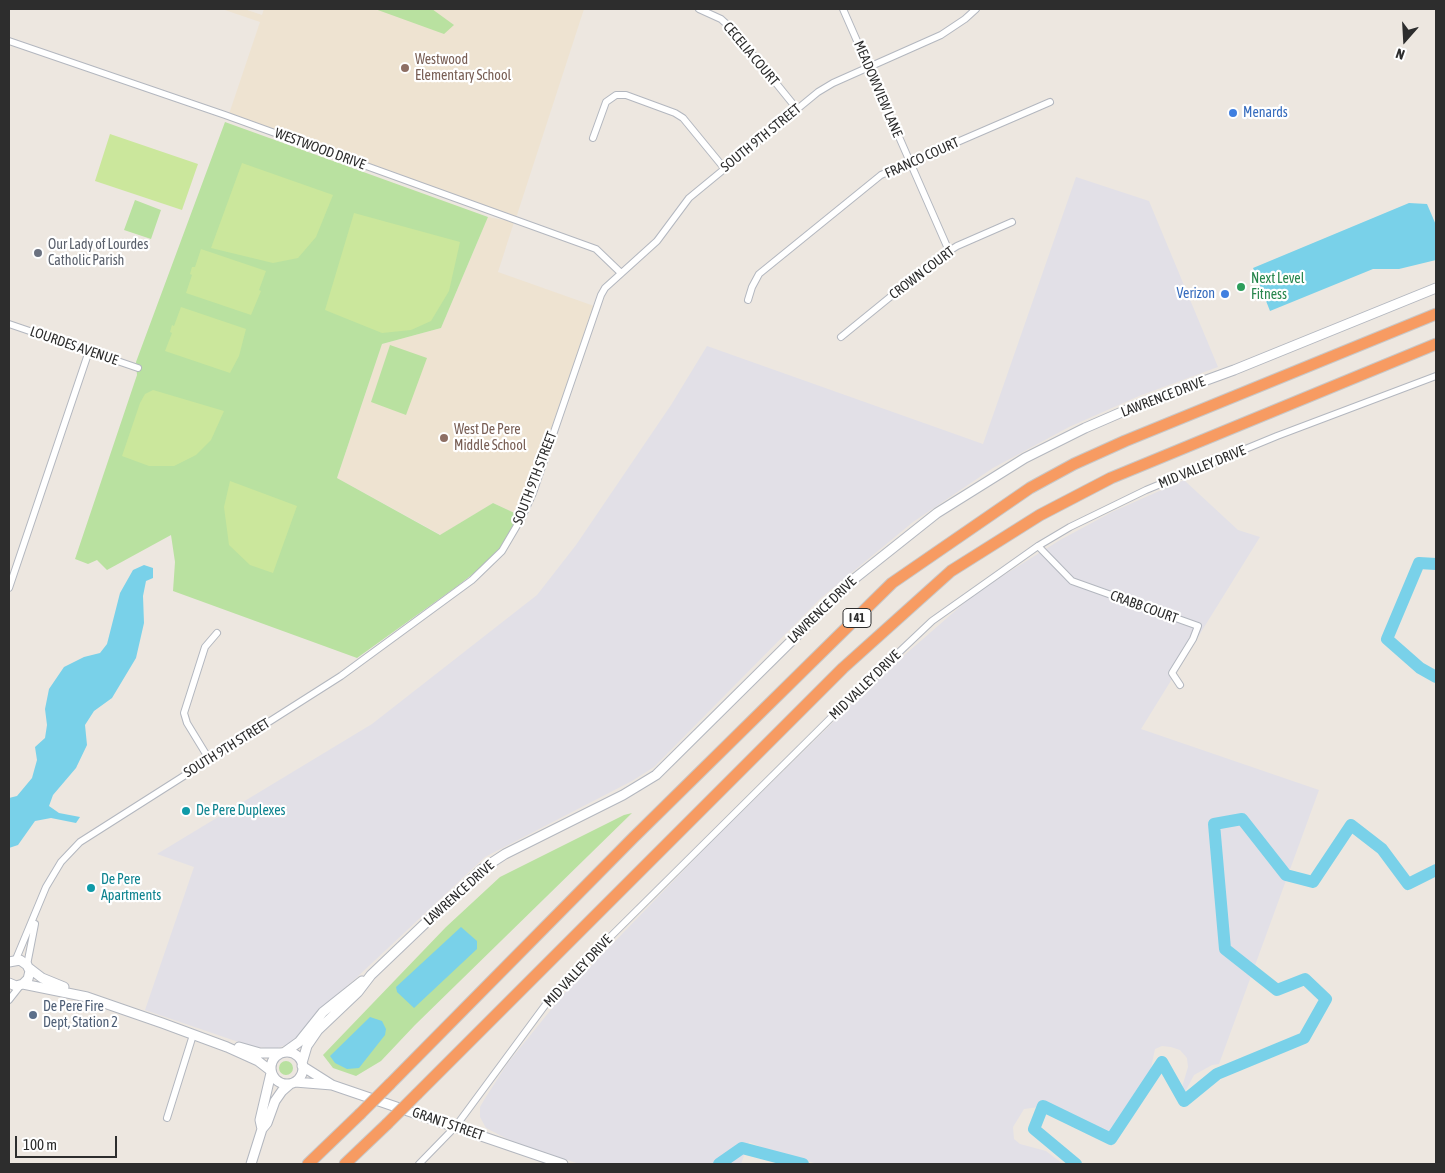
<!DOCTYPE html>
<html>
<head>
<meta charset="utf-8">
<style>
	body { margin:0 }
	#map { position:relative; width:1445px; height:1173px; overflow:hidden; background:#ede7e0; font-family:"Asap Condensed",sans-serif }
	canvas { display:block }
	.frame { position:absolute; inset:0; border:10px solid #2d2d2d; pointer-events:none }
	.north { position:absolute; left:1380px; top:15px; width:50px; height:50px; -webkit-text-stroke:4px #fff; paint-order:stroke; rotate:199deg; font-size:14px; font-weight:700; line-height:20px; text-align:center; color:#2d2d2d }
	.north::after { content:''; display:block; margin:auto; width:18px; height:22px; background:#2d2d2d; clip-path:polygon(50% 0,100% 100%,50% 72%,0 100%) }
	.scale { position:absolute; left:15px; top:1136px; width:102px; height:22px; box-sizing:border-box; border:2px solid #2d2d2d; border-top:0; padding-left:6px; font-size:15px; line-height:18px; white-space:nowrap; color:#2d2d2d; -webkit-text-stroke:4px #fff; paint-order:stroke }
</style>
</head>
<body>
<div id="map">
<canvas width="1445" height="1173"></canvas>
<div class="frame"></div>
<div class="north">N</div>
<div class="scale">100 m</div>
</div>
<script>
const g = document.querySelector('canvas').getContext('2d');
g.lineJoin = 'round';
function paint(path, color) { g.fillStyle = color; g.fill(path, 'evenodd'); }
const shape = rows => new Path2D(rows.map(r => 'M' + r).join(''));
function stroke(path, color, width, dash) { g.strokeStyle = color; g.lineWidth = width; g.lineCap = dash ? 'butt' : 'round'; g.setLineDash(dash || []); g.stroke(path); }
function label(font, color, halo, rows, align = 'center') {
  g.font = font + ' "Asap Condensed",sans-serif'; g.lineWidth = 4.5; g.setLineDash([]); g.textBaseline = 'middle'; g.strokeStyle = halo; g.fillStyle = color; for (const [text, x, y, turn = 0] of rows) {
    g.save(); g.translate(x, y); g.rotate((+turn || 0) * Math.PI / 180); g.textAlign = isNaN(turn) ? turn : align; if (halo) g.strokeText(text, 0, 0); g.fillText(text, 0, 0); g.restore();
  }
}
paint(shape([
	[1076,177,1149,201,1218,367,1139,396,1069,427,993,468,913,522,821,598,654,767,632,781,485,857,355,979,321,1008,291,1043,275,1049,250,1046,145,1010,194,867,157,854,372,724,537,595,576,545,671,405,707,346,983,444],
	[1184,480,1238,530,1260,537,1141,729,1319,790,1219,1064,1212,1065,1194,1075,1185,1092,1182,1087,1188,1067,1187,1058,1180,1050,1171,1047,1162,1046,1155,1049,1149,1078,1110,1136,1106,1136,1063,1113,1039,1107,1024,1109,1013,1127,1014,1139,1020,1144,1046,1151,1063,1164,818,1164,774,1152,749,1142,741,1164,580,1164,521,1146,486,1128,480,1117,480,1107,484,1100,507,1064,562,996,712,841,877,679,970,598,1004,575,1060,540,1112,512]
]), '#e2e0e7');
paint(shape([
	[222,9,244,9,262,15,264,9,584,9,516,218,229,114,260,22],
	[488,217,514,222,498,272,594,306,521,516,493,503,441,535,337,478,382,344,441,328]
]), '#eee3d1');
paint(shape([
	[375,9,432,9,454,25,444,34],
	[225,122,488,217,441,328,382,344,337,478,440,535,493,503,521,516,503,545,491,560,456,587,357,658,173,591,175,562,171,535,107,570,97,560,88,564,75,559,137,375,136,362],
	[135,200,161,210,151,239,124,230],
	[390,345,427,358,406,415,371,402],
	[632,813,415,1025,381,1061,356,1076,333,1068,323,1055,446,927,500,877,624,815],
	'279 1068a7 7 0 1 1 14 0a7 7 0 1 1-14 0Z'
]), '#b9e1a0');
paint(shape([
	[110,134,198,164,182,210,95,181],
	[242,163,333,195,316,237,298,258,273,263,211,248],
	[354,213,460,242,449,291,431,321,411,330,382,333,325,310],
	[201,249,266,271,259,290,261,291,251,315,186,293,192,275,190,274,192,267,195,267],
	[181,307,246,329,239,356,230,373,165,351,172,333,170,332,172,325,174,326],
	[153,390,224,411,211,440,196,455,174,466,149,466,122,456,140,403,145,394],
	[230,481,297,506,273,573,250,565,229,545,224,507]
]), '#cbe79c');
paint(shape([
	[1409,203,1427,204,1436,225,1436,260,1399,269,1373,269,1270,311,1253,268],
	[144,565,153,568,153,578,146,581,143,596,144,623,136,658,112,698,94,711,85,725,87,745,76,768,53,795,49,806,59,813,80,817,76,823,51,818,35,821,18,845,9,848,9,798,17,796,32,778,37,760,35,747,45,738,47,725,45,709,49,689,64,667,84,657,100,653,107,644,120,593,133,570],
	[461,927,477,941,477,949,414,1008,397,992,396,987],
	[370,1017,382,1021,386,1029,385,1035,359,1068,347,1069,335,1063,330,1056]
]), '#79d1e9');
stroke(shape([
	[1436,564,1419,563,1387,639,1420,668,1436,677],
	[719,1164,742,1148,803,1164],
	[1076,1164,1034,1129,1043,1106,1111,1139,1162,1062,1184,1101,1217,1074,1304,1038,1326,999,1305,979,1277,990,1225,949,1214,824,1242,819,1286,875,1313,882,1351,825,1382,849,1408,884,1436,870]
]), '#79d1e9', 12);
const street = shape([
	[699,9,721,19,733,30,797,109],
	[843,9,949,251],
	[9,41,225,115,596,249,621,273],
	[593,138,606,102,616,95,626,95,675,113,683,118,724,168],
	[748,300,752,287,759,274,881,175,1050,102],
	[9,324,138,368],
	[841,337,938,258,957,246,1012,222],
	[1038,546,1072,581,1198,626,1193,639,1172,673,1180,685],
	[9,588,89,351],
	[209,759,187,723,184,713,205,647,217,633],
	[16,959,46,887,61,862,80,842,341,676,472,580,502,551,522,517,533,493,601,295,605,288,657,241,689,198,818,92,833,83,941,35,965,19,976,9],
	[27,965,35,924],
	[9,1000,20,986],
	[167,1118,193,1035],
	[419,1164,456,1126,546,1004,590,957,858,691,932,621,1038,546,1070,527,1146,490,1277,436,1436,376]
]);
const secondary = shape([
	[9,962,20,960,27,965,30,971,28,979,23,984,16,986,9,983],
	[29,968,42,978,64,987],
	[23,984,87,997,162,1023,227,1047,258,1061,271,1071],
	[239,1047,260,1053,280,1053],
	[285,1052,299,1042,323,1012,362,981],
	'271 1068a16 16 0 1 1 32 0a16 16 0 1 1-32 0Z',
	[302,1063,307,1046,318,1030,358,992,371,975,482,869,505,854,623,795,656,775,854,579,937,513,1025,458,1085,428,1138,405,1234,370,1436,288],
	[302,1066,332,1085],
	[295,1082,332,1085,563,1164],
	[262,1129,260,1120,271,1073],
	[251,1164,262,1129,267,1123,275,1101,282,1091,290,1084]
]);
const highway = shape([
	[390,1084,633,838,892,583,1030,488,1074,464,1125,441,1436,314],
	[417,1094,843,668,951,571,1040,515,1111,478,1436,344],
	[308,1164,360,1114],
	[345,1164,387,1124]
]);
stroke(street, '#b3b7bf', 8);
stroke(secondary, '#b3b7bf', 11);
stroke(highway, '#c8c8c8', 13);
stroke(street, '#fff', 6);
stroke(secondary, '#fff', 9);
stroke(highway, '#f79b62', 11);
const highwayBridge = shape([
	[360,1114,390,1084],
	[387,1124,417,1094]
]);
stroke(highwayBridge, '#c8c8c8', 13, []);
stroke(highwayBridge, '#f79b62', 11);
for (const [x, y, r, color] of [
	[405,68,5,"#8d6e63"],
	[1233,113,5,"#3f7fe0"],
	[38,253,5,"#6b7280"],
	[1241,287,5,"#2e9e5b"],
	[1225,294,5,"#3f7fe0"],
	[444,438,5,"#8d6e63"],
	[186,811,5,"#0f9aa8"],
	[91,888,5,"#0f9aa8"],
	[33,1015,5,"#5c6f8a"]
]) { const dot = new Path2D(); dot.arc(x, y, r, 0, 2 * Math.PI); g.fillStyle = color; g.fill(dot); stroke(dot, '#fff', 2); }
for (const [x, y, w] of [
	[857,618,28]
]) { const box = new Path2D(); box.roundRect(x - w / 2, y - 9.5, w, 19, 4); g.fillStyle = '#fff'; g.fill(box); stroke(box, '#2d2d2d', 1); }
label('bold 12px', '#2d2d2d', null, [
	["I 41",857,618]
]);
label('14px', '#2d2d2d', '#fff', [
	["CECELIA COURT",751,54,50],
	["MEADOWVIEW LANE",878,89,67],
	["SOUTH 9TH STREET",761,138,-39],
	["WESTWOOD DRIVE",320,149,20],
	["FRANCO COURT",922,158,-24],
	["CROWN COURT",922,273,-37],
	["LOURDES AVENUE",74,346,19],
	["LAWRENCE DRIVE",1163,397,-21],
	["MID VALLEY DRIVE",1202,467,-22],
	["SOUTH 9TH STREET",535,478,-69],
	["CRABB COURT",1144,607,20],
	["LAWRENCE DRIVE",822,610,-44],
	["MID VALLEY DRIVE",865,685,-44],
	["SOUTH 9TH STREET",227,748,-32],
	["LAWRENCE DRIVE",459,893,-42],
	["MID VALLEY DRIVE",578,971,-47],
	["GRANT STREET",448,1124,19]
]);
label('14px', '#785e54', '#fff', [
	["Westwood",415,60],
	["Elementary School",415,76],
	["West De Pere",454,430],
	["Middle School",454,446]
], 'left');
label('14px', '#366cbe', '#fff', [
	["Menards",1243,113],
	["Verizon",1215,294,"right"]
], 'left');
label('14px', '#5b616d', '#fff', [
	["Our Lady of Lourdes",48,245],
	["Catholic Parish",48,261]
], 'left');
label('14px', '#27864d', '#fff', [
	["Next Level",1251,279],
	["Fitness",1251,295]
], 'left');
label('14px', '#0d838f', '#fff', [
	["De Pere Duplexes",196,811],
	["De Pere",101,880],
	["Apartments",101,896]
], 'left');
label('14px', '#4e5e75', '#fff', [
	["De Pere Fire",43,1007],
	["Dept, Station 2",43,1023]
], 'left');
</script>
</body>
</html>
